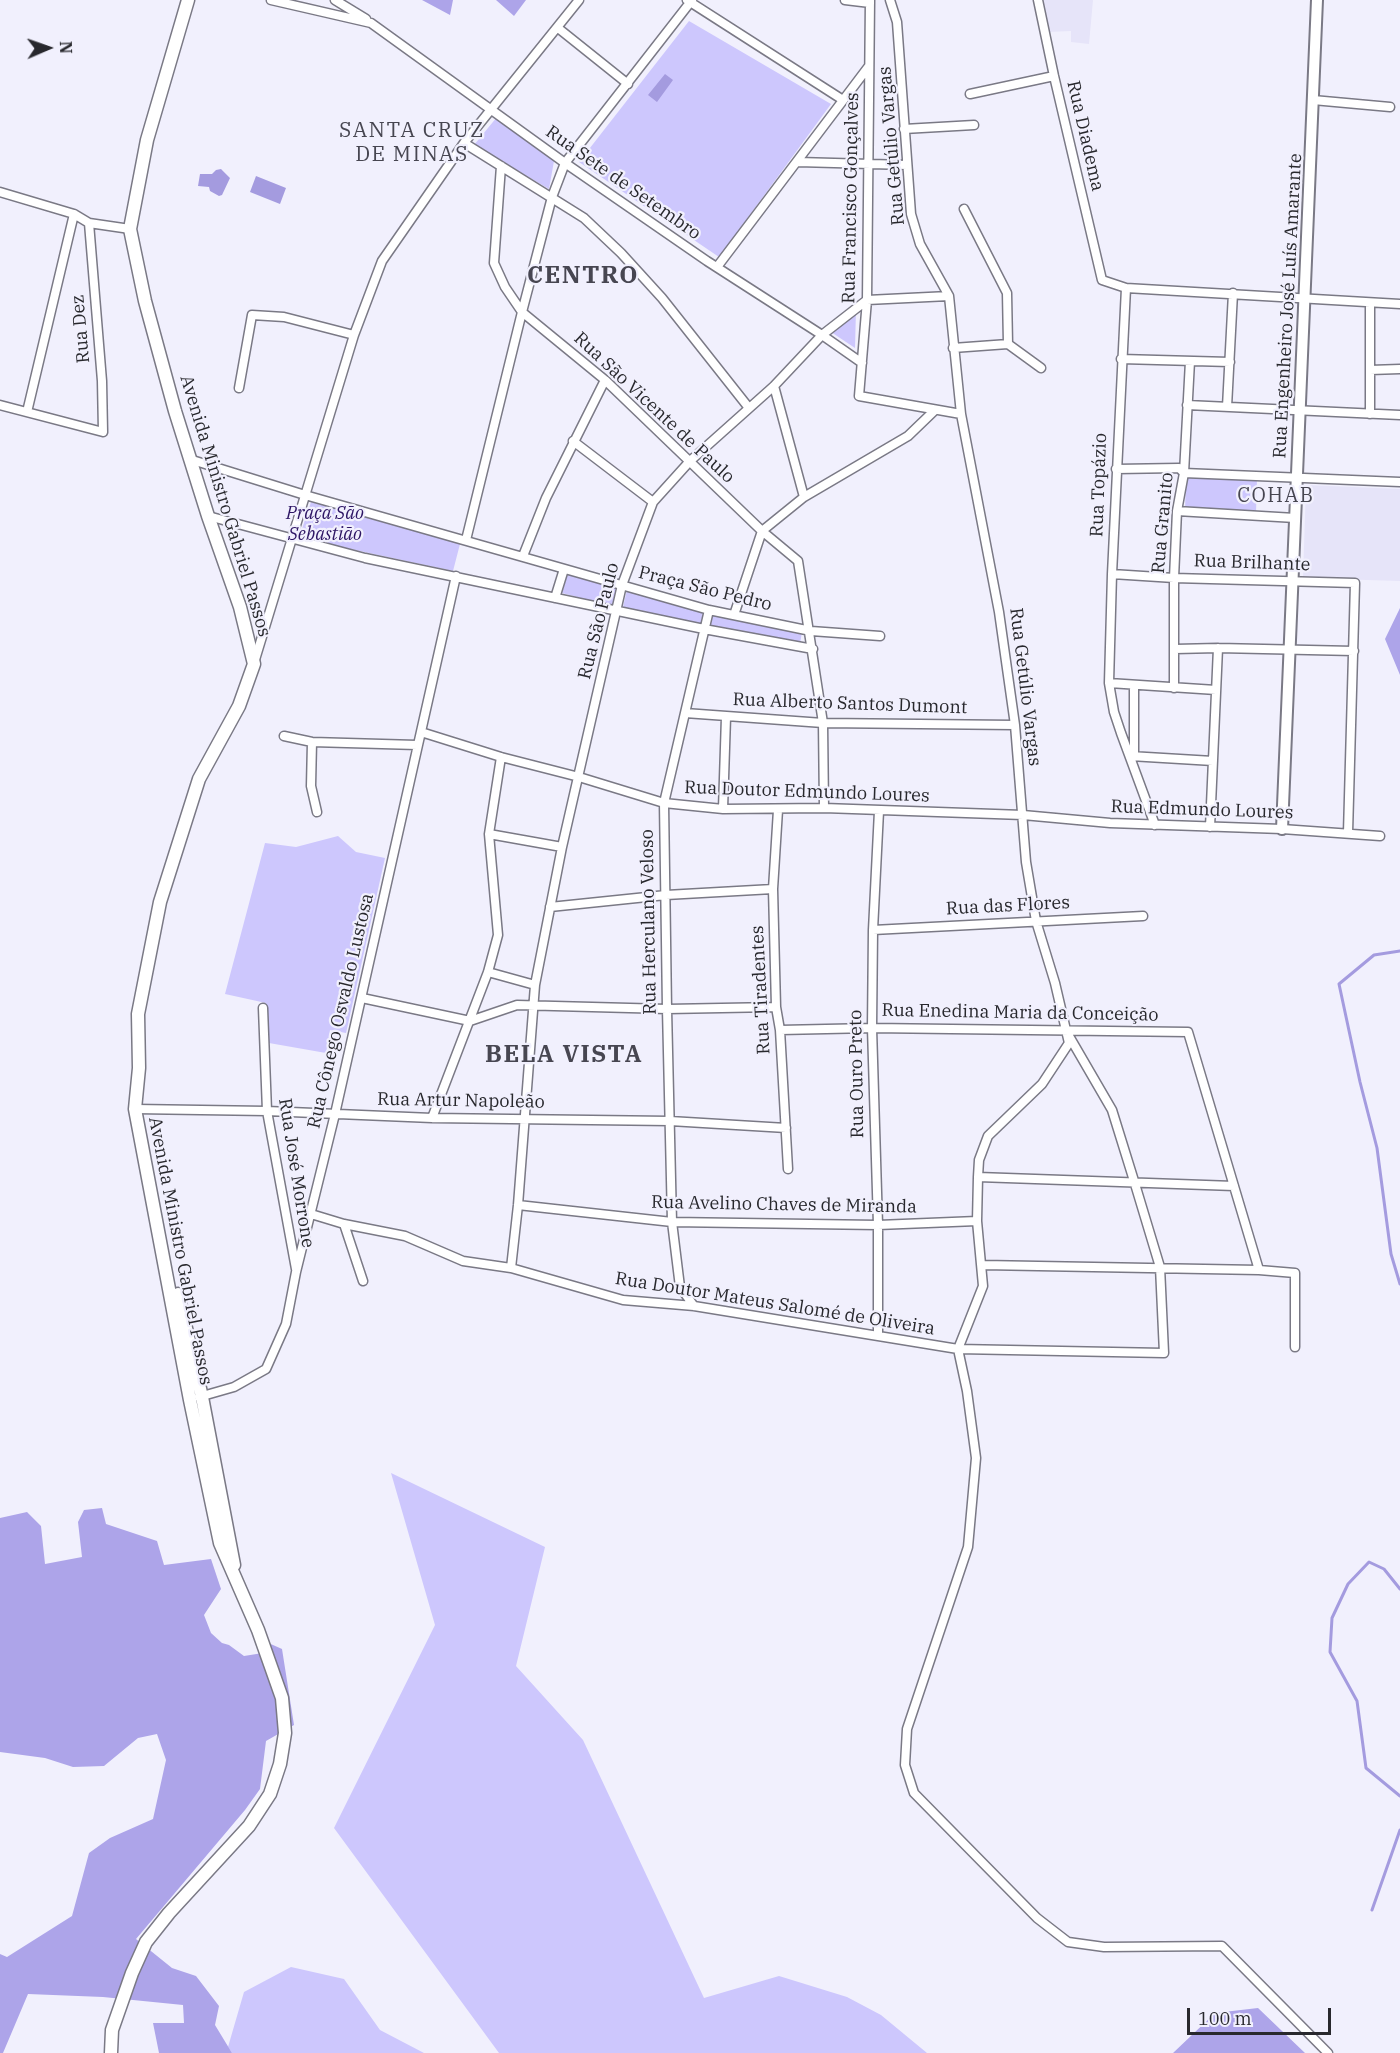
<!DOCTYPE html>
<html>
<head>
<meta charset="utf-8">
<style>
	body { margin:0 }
	#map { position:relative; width:1400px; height:2053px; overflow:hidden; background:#f1f0fd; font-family:"IBM Plex Serif",serif }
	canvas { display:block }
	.north { position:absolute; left:18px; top:18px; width:60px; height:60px; -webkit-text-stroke:4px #f1f0fd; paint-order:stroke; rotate:88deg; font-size:16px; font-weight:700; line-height:24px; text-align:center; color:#28282d }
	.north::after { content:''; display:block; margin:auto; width:21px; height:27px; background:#28282d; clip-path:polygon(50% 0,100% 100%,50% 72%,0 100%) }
	.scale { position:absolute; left:1187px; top:2008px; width:144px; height:27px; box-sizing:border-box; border:3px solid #28282d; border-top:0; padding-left:8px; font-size:18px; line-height:21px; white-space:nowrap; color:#28282d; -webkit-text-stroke:4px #f1f0fd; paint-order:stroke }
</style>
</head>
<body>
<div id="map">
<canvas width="1400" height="2053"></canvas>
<div class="north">N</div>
<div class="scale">100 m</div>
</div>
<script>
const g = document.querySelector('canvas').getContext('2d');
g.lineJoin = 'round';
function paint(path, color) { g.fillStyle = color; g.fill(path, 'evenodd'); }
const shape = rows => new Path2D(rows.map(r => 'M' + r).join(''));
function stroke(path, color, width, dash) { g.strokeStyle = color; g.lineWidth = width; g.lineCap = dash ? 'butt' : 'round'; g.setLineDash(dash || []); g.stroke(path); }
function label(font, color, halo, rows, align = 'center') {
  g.font = font + ' "IBM Plex Serif",serif'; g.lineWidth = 4.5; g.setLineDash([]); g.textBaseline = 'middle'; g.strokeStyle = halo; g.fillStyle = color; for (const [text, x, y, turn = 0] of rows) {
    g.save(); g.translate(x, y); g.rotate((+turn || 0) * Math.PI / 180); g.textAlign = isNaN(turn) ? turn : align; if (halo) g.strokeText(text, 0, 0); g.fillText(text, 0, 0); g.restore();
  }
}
paint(shape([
	[1042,0,1093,0,1089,44,1071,42,1071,31,1048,32],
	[1306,485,1400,489,1400,581,1303,578]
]), '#e6e4f9');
paint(shape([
	[689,21,831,104,719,257,579,162],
	[497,117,554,161,549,189,474,145],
	[856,310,855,348,831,332],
	[1186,476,1257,478,1256,513,1185,511],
	[311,502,460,544,453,571,299,538],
	[568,573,616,588,612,606,562,593],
	[627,590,704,610,700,625,623,607],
	[712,612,802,632,800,644,709,626],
	[338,836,356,852,385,858,346,1033,330,1030,326,1053,269,1043,266,1003,225,994,265,843,296,847],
	[391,1473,545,1547,516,1666,583,1740,704,1998,779,1976,847,1997,881,2015,927,2053,499,2053,334,1828,435,1625],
	[291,1967,344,1979,380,2030,424,2053,232,2053,228,2047,244,1992]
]), '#cdc7fd');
paint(shape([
	[422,0,453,0,450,15],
	[496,0,526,0,514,16],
	[1400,608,1400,675,1385,639],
	[102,1508,106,1524,157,1541,164,1565,211,1559,221,1589,204,1615,211,1633,222,1643,229,1645,244,1656,269,1652,264,1641,282,1649,294,1725,266,1741,260,1789,245,1810,136,1939,172,1968,196,1976,219,2006,215,2025,232,2053,159,2053,153,2023,184,2023,183,2005,103,1997,28,1994,3,2053,0,2053,0,1954,7,1957,72,1916,89,1853,110,1838,153,1819,166,1760,157,1734,138,1738,104,1766,73,1767,45,1758,0,1752,0,1518,27,1512,41,1526,45,1564,82,1557,78,1522,84,1510],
	[1258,2008,1305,2053,1173,2053,1215,2013]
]), '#ada4e9');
paint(shape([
	[665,74,673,80,657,102,648,95],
	[221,169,230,178,222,195,219,196,210,191,209,187,198,186,200,174,212,174,216,170],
	[256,176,286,188,280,204,250,192]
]), '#a49bdf');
stroke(shape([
	[1400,951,1374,955,1339,984,1360,1082,1377,1148,1391,1254,1400,1284],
	[1400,1589,1384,1569,1369,1562,1348,1584,1332,1618,1330,1652,1357,1701,1366,1768,1400,1796],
	[1372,1910,1400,1830]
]), '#a49bdf', 3);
const minor = shape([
	[271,0,371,23,565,163,707,261,822,335,862,363],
	[335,0,366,19],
	[687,0,843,100],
	[845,0,870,3],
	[870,0,867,300,859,396,961,414],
	[890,0,897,22,911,214,920,244,949,296,961,414,999,612,1015,725,1026,862,1036,921,1055,983,1069,1043,1042,1084,988,1136,979,1160,978,1177,977,1221,983,1286,958,1349],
	[1038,0,1054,76,1102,280,1126,288,1400,304],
	[558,28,628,84],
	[970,94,1054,76],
	[1313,100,1390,107],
	[904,129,974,125],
	[464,143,584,218,621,253,662,298,749,408],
	[798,162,907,165],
	[501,166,494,263,505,287,522,312,605,380,762,531,798,561,823,723,824,808],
	[0,192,74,214,89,223,130,229],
	[717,267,869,66],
	[1126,288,1112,574,1109,683,1114,712,1121,733,1155,825],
	[1008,344,1041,368],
	[953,348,1008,344,1007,293,964,209],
	[1121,359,1230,362],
	[1370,370,1400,369],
	[774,386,804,497],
	[239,388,252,315,284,317,354,335],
	[0,405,103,432,102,381,89,223],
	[1187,405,1400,415],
	[1227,407,1233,293],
	[27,412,74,214],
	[1370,414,1370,303],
	[573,441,653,502],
	[189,459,305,495,709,610,811,631,880,636],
	[1116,469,1179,468,1184,473,1400,482],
	[1177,511,1295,518],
	[208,516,365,558,704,629,813,649],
	[466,540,522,312,552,197,565,163,692,0],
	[523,556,546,498,605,380],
	[1112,574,1174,578,1355,583,1348,833],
	[555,598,564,569],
	[734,615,762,531,804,497,908,436,935,410],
	[1175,649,1218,648,1354,651],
	[254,663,354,335,382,261,464,143,579,0],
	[1109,683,1216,690],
	[1134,686,1134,756],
	[1174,688,1174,578,1177,511,1184,473,1190,361],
	[685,713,823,723,1015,725],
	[421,732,501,757,579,777,664,803,723,809,824,808,1023,815,1110,823,1282,829,1380,836],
	[284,736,312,742,417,745],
	[312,742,311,786,317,812],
	[1130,756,1213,761],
	[723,809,726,717],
	[778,810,773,889,776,1007,780,1030,788,1169],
	[1210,827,1218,648],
	[489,834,562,847],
	[550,907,666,895,773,889],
	[873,930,1143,916],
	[488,972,535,985],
	[362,998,470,1021,517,1005,667,1009,776,1007],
	[263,1008,267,1111,296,1269],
	[780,1030,872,1028,1188,1032,1259,1270,1295,1273,1295,1347],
	[135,1109,267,1111,432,1118,670,1121,786,1128],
	[432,1118,488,972,498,935,489,834,501,757],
	[978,1177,1234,1186],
	[518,1205,672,1222,878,1225,977,1221],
	[311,1214,344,1224,405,1236,463,1261,511,1268,623,1300,694,1306,958,1349,1164,1353,1160,1267,1135,1184,1112,1110,1069,1036],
	[344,1224,363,1281],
	[983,1265,1259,1270],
	[511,1268,518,1205,535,985,562,847,622,585,653,502,690,461,774,386,822,335,867,300,949,296],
	[694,1306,680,1287,672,1222,667,1009,664,803,709,610],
	[878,1335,878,1225,872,1028,873,930,879,811],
	[958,1349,967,1391,976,1458,968,1547,907,1729,905,1765,914,1793,1037,1918,1068,1942,1104,1947,1222,1946,1328,2053],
	[199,1397,234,1387,266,1369,286,1324,296,1272,335,1114,456,576]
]);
const tertiary = shape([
	[1282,829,1317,0]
]);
const secondary = shape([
	[178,1294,202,1397,234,1565],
	[111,2053,112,2030,132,1973,146,1942,169,1913,249,1826,270,1794,280,1764,285,1733,282,1698,258,1630,220,1543,190,1400,135,1109,139,1068,138,1014,160,902,199,779,239,706,254,664,240,607,208,516,175,411,145,301,130,229,147,140,188,0]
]);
stroke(minor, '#7a7985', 11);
stroke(tertiary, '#7a7985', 14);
stroke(secondary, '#7a7985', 15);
stroke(minor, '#fff', 8);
stroke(tertiary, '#fff', 10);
stroke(secondary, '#fff', 12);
label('18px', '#28282d', '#f1f0fd', [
	["Rua Diadema",1085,136,77],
	["Rua Getúlio Vargas",892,146,-95],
	["Rua Sete de Setembro",623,183,35],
	["Rua Francisco Gonçalves",851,198,-89],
	["Rua Engenheiro José Luís Amarante",1288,306,-87],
	["Rua Dez",81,329,-95],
	["Rua São Vicente de Paulo",654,408,43],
	["Rua Topázio",1099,485,-88],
	["Avenida Ministro Gabriel Passos",225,506,73],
	["Rua Granito",1163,523,-85],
	["Rua Brilhante",1252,563,2],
	["Praça São Pedro",705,589,14],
	["Rua São Paulo",599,621,-76],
	["Rua Getúlio Vargas",1025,687,83],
	["Rua Alberto Santos Dumont",850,704,2],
	["Rua Doutor Edmundo Loures",807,792,2],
	["Rua Edmundo Loures",1202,810,2],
	["Rua das Flores",1008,906,-3],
	["Rua Herculano Veloso",649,922,-91],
	["Rua Tiradentes",761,990,-93],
	["Rua Cônego Osvaldo Lustosa",341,1011,-77],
	["Rua Enedina Maria da Conceição",1020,1013,1],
	["Rua Ouro Preto",857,1074,-91],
	["Rua Artur Napoleão",461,1101,1],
	["Rua José Morrone",296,1173,81],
	["Rua Avelino Chaves de Miranda",784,1205,1],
	["Avenida Ministro Gabriel Passos",180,1251,79],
	["Rua Doutor Mateus Salomé de Oliveira",775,1304,9]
]);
label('italic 18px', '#2d1564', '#f1f0fd', [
	["Praça São",325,514],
	["Sebastião",325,535]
]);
g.letterSpacing = '1.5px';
label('20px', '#474651', '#f1f0fd', [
	["COHAB",1276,496]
]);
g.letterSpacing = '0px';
g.letterSpacing = '1.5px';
label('21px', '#474651', '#f1f0fd', [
	["SANTA CRUZ",412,131],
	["DE MINAS",412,155]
]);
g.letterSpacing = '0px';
g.letterSpacing = '1.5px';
label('bold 24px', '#474651', '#f1f0fd', [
	["CENTRO",583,276],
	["BELA VISTA",564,1055]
]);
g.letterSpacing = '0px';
</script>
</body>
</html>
